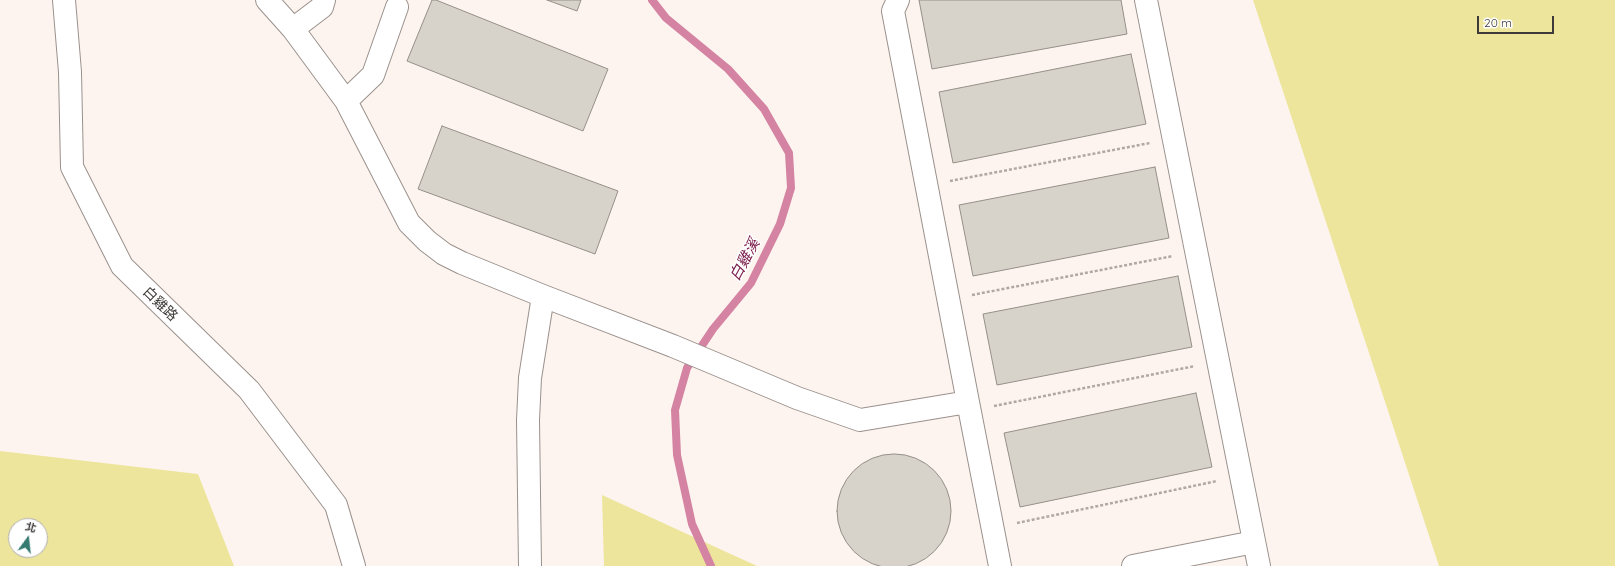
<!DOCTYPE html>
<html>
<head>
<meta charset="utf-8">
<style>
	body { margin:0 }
	#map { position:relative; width:1615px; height:566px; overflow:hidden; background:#fef4ef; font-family:Quicksand,"Noto Sans TC",sans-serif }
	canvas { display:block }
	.north { position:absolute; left:8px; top:518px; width:40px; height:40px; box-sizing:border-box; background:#fff; border:1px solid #b2b0b0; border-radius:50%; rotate:15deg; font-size:11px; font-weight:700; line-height:16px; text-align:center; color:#3e3a39 }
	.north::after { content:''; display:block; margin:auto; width:14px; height:18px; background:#347a71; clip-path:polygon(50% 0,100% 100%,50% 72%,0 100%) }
	.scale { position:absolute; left:1477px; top:16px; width:77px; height:18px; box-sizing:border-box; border:2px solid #3e3a39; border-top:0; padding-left:5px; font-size:12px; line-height:14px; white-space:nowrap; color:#3e3a39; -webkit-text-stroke:3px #fff; paint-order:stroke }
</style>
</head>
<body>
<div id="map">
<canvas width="1615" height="566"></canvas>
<div class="north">北</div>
<div class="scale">20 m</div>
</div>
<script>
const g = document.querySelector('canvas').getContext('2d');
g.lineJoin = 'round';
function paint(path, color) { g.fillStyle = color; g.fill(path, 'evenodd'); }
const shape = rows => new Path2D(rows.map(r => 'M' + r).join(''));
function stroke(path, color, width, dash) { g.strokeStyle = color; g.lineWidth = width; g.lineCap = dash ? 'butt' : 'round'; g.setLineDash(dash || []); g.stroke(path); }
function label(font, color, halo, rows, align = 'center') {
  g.font = font + ' Quicksand,"Noto Sans TC",sans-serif'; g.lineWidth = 3; g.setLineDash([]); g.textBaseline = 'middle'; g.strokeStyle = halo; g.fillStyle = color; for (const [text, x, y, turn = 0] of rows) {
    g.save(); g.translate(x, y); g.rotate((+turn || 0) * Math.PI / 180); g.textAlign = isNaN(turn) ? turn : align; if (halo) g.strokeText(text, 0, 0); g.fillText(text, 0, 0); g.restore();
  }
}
paint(shape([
	[1253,0,1615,0,1615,566,1439,566],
	[0,451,198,474,234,566,0,566],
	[16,526,40,526,40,550,16,550],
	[602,495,757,566,604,566]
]), '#ede59c');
stroke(shape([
	[652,0,666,18,728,69,764,109,789,153,791,188,780,224,751,283,713,329,687,368,675,410,677,455,692,524,711,566]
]), '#d483a2', 8);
const building = shape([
	[432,0,436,0,608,69,583,131,407,61,432,0],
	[547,0,581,0,577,11,547,0],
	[919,0,1121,0,1127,34,932,69,919,0],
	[1131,54,1146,124,953,163,939,92,1131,54],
	[442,126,618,191,595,254,418,189,442,126],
	[1155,167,1169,238,973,276,959,205,1155,167],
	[1178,276,1192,347,997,385,983,314,1178,276],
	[1196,393,1212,467,1020,507,1004,433,1196,393],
	'837 511a57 57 0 1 1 114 0a57 57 0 1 1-114 0Z'
]);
paint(building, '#d7d2ca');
stroke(building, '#948f88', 1);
const minor = shape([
	[64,0,70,72,72,167,122,266,249,390,336,505,354,566],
	[267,0,293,29,346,101,409,223,427,241,444,254,462,263,543,296,673,346,797,398,860,420,968,402,893,11,898,0],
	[1146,0,1259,566],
	[293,29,322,7,324,0],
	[346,101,373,75,397,7],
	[968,402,1000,566],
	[530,566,528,420,530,378,543,296],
	[1133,566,1254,542]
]);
stroke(minor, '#9a918d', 24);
stroke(shape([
	[950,181,1150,143],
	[972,295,1173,256],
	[994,406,1195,366],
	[1017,523,1217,481]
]), '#afa8a4', 2.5, [3, 2]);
stroke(minor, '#fff', 22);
label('14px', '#3e3a39', '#fff', [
	["白雞路",160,304,44]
]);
label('italic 15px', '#771746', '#fff', [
	["白雞溪",745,260,-61]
]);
</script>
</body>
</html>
